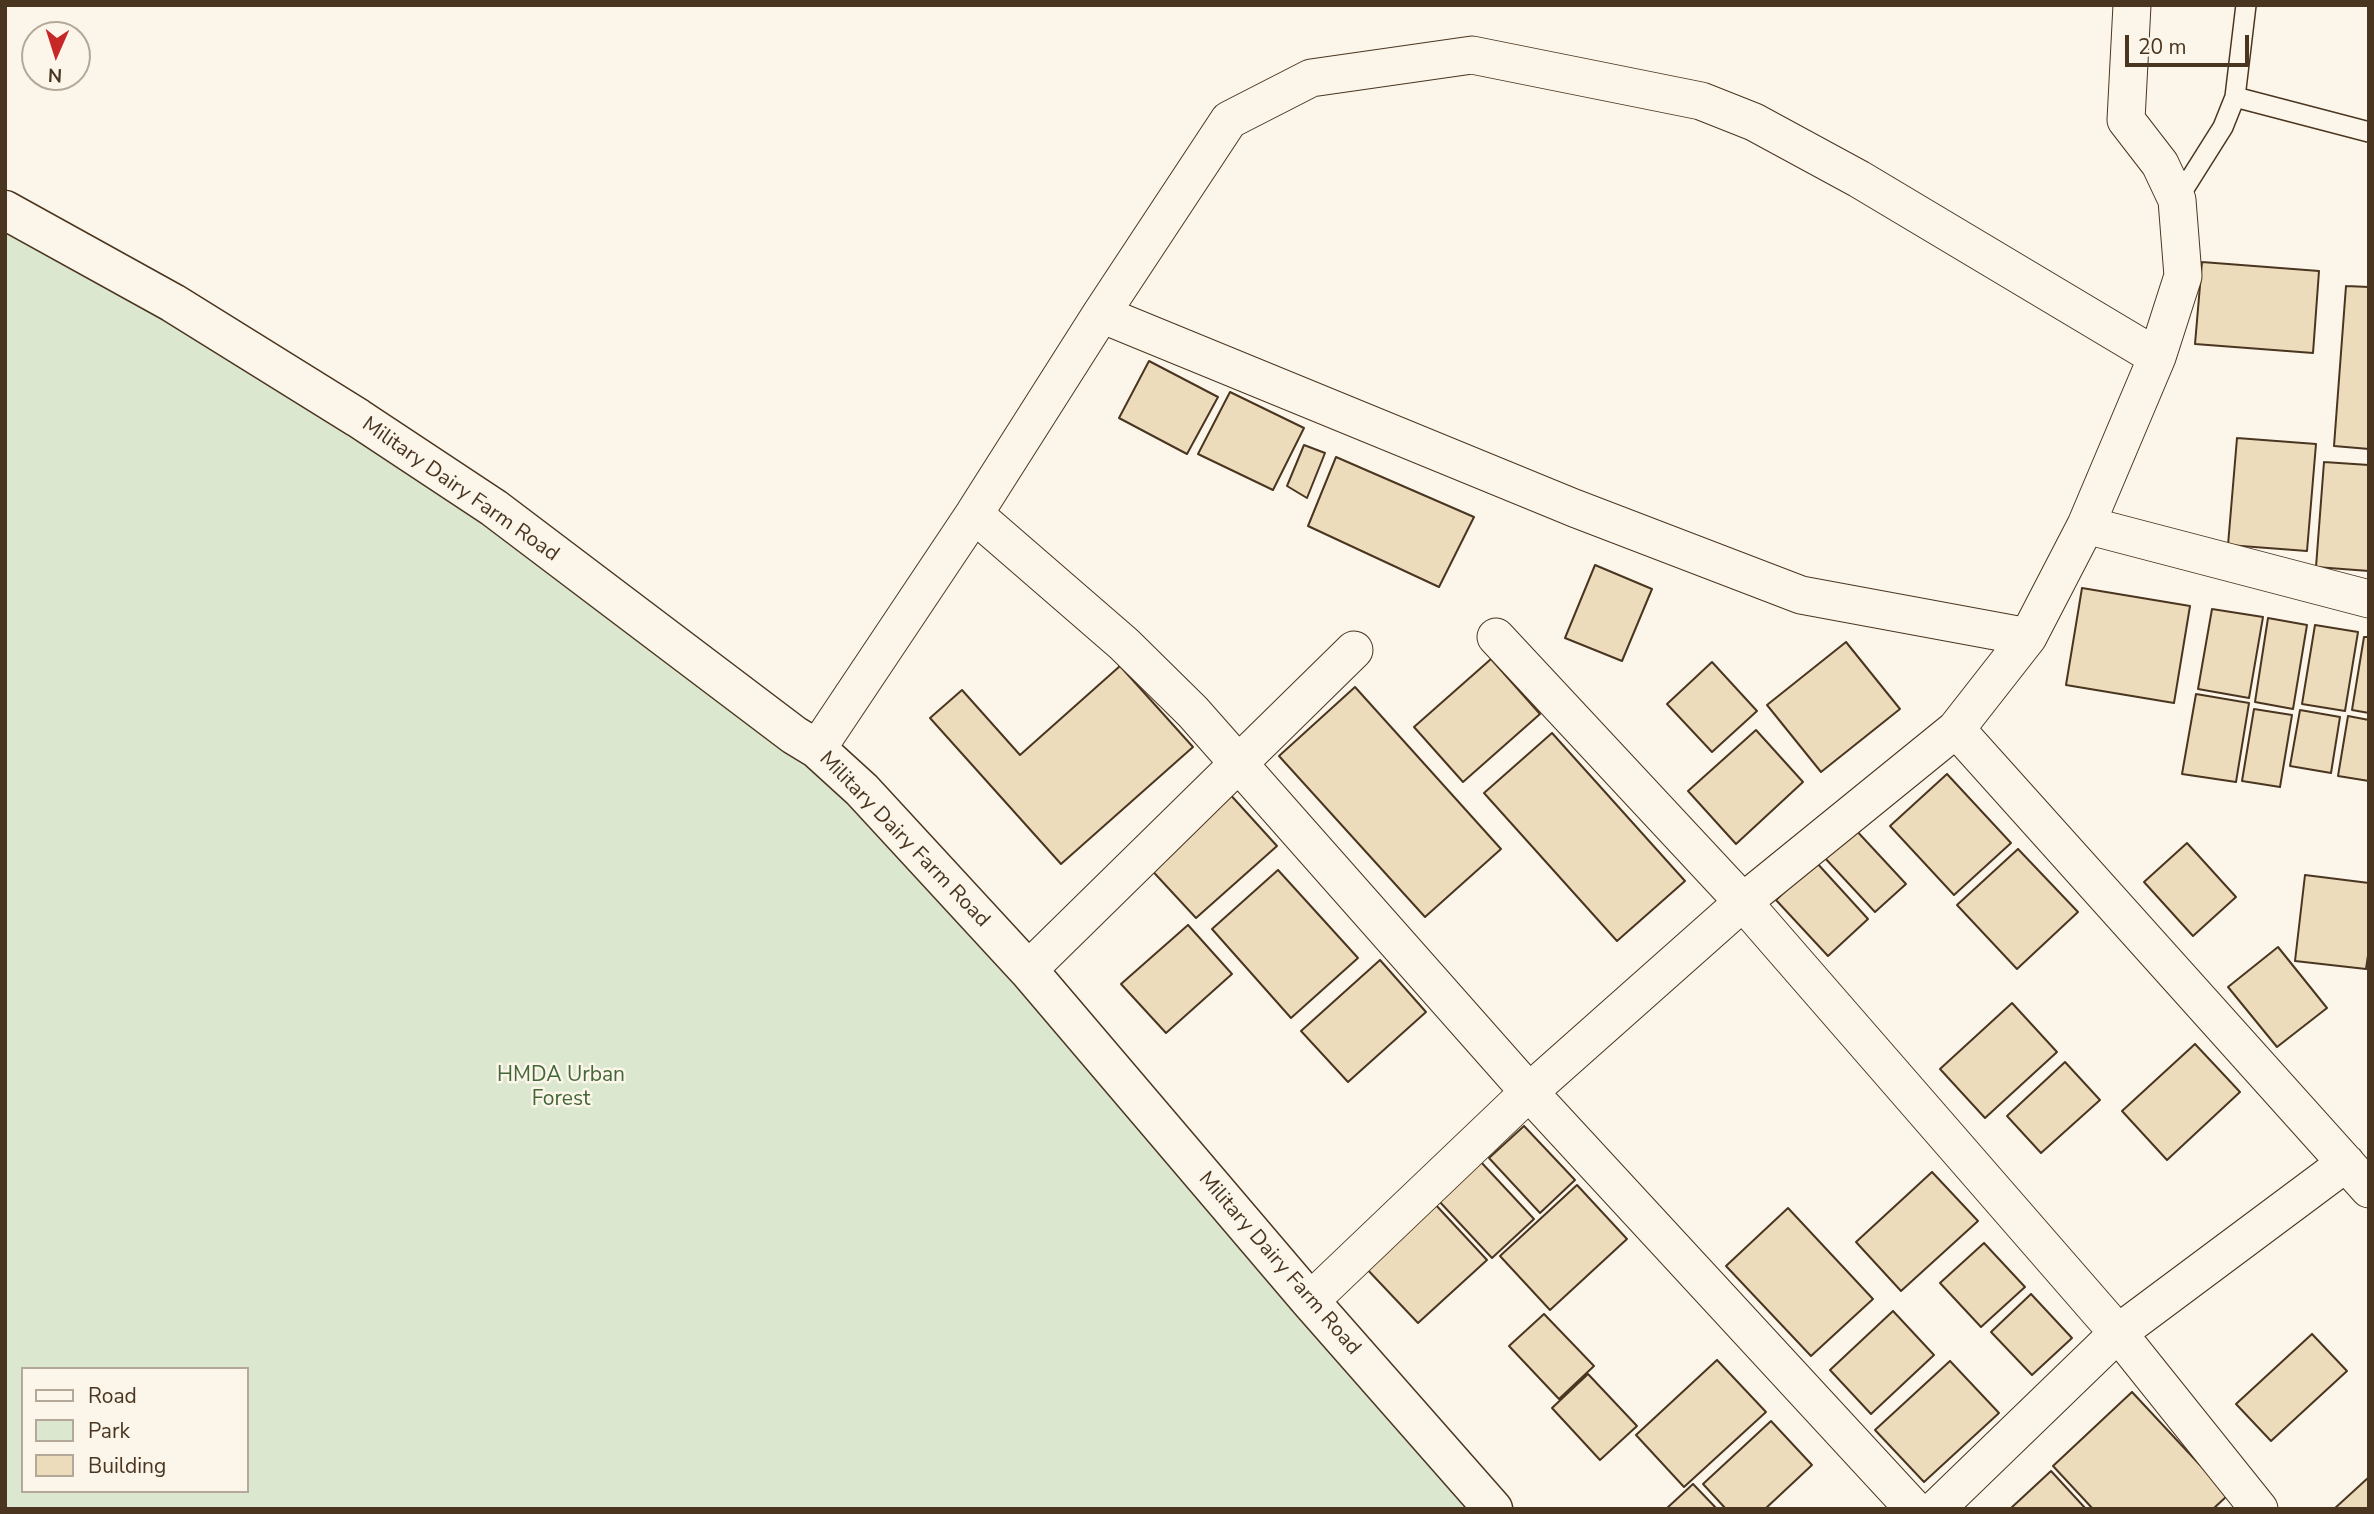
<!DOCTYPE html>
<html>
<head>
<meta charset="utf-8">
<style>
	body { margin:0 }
	#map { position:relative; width:2374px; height:1514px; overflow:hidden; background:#fbf6e9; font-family:"Nunito Sans",sans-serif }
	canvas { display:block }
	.frame { position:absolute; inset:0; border:7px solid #4a3520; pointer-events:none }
	.legend { position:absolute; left:21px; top:1367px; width:228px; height:126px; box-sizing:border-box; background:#fbf6e9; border:2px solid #b4a999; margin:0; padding:9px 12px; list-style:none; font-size:21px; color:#4a3520 }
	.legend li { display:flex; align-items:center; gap:14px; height:35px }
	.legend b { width:35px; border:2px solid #b4a999 }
	.north { position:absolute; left:21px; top:21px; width:70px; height:70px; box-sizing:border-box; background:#fbf6e9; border:2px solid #b4a999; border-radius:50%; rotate:183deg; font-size:19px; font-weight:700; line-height:28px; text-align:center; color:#4a3520 }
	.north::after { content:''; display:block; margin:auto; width:24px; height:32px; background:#c62828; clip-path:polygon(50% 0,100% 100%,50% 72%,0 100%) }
	.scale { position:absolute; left:2125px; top:35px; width:124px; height:32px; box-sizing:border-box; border:4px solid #4a3520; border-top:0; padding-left:9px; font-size:21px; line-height:24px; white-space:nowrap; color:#4a3520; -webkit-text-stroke:5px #fbf6e9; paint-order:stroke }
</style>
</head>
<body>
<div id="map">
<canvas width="2374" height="1514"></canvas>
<div class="frame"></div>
<ul class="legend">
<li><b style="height:9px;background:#fbf6e9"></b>Road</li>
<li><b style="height:19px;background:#dce7d0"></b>Park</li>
<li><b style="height:19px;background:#ecdcbc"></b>Building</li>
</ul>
<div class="north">N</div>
<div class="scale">20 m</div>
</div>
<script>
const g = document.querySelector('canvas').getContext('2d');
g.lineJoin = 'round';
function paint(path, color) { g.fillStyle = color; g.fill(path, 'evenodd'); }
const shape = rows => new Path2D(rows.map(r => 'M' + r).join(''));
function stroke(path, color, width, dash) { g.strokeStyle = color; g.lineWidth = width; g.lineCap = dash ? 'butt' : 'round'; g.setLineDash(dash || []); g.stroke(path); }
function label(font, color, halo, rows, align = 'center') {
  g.font = font + ' "Nunito Sans",sans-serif'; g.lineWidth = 5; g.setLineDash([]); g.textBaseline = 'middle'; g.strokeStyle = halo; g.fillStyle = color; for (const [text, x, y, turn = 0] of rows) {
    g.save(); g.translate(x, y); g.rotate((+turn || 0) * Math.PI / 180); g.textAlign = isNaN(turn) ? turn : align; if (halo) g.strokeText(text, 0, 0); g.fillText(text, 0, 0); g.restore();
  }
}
const green = shape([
	[5,212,179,313,820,757,1502,1509,5,1509,5,212],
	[23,1369,247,1369,247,1491,23,1491,23,1369]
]);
paint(green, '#dce7d0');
stroke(green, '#887966', 2);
const building = shape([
	[2202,262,2319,271,2313,353,2195,344,2202,262],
	[2346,286,2369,287,2369,449,2334,446,2346,286],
	[1149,361,1218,397,1187,454,1119,418,1149,361],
	[1230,392,1304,428,1273,490,1198,454,1230,392],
	[2237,438,2316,444,2307,551,2228,545,2237,438],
	[1304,445,1325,453,1307,498,1287,486,1304,445],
	[1336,457,1474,517,1439,587,1308,526,1336,457],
	[2324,462,2369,465,2369,571,2316,567,2324,462],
	[1595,565,1652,589,1622,661,1565,638,1595,565],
	[2082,588,2190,606,2174,703,2066,685,2082,588],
	[2212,609,2263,617,2249,698,2198,689,2212,609],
	[2268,618,2307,625,2293,709,2255,702,2268,618],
	[2315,625,2358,632,2345,711,2302,704,2315,625],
	[2364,637,2369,637,2369,713,2352,710,2364,637],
	[1846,642,1900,709,1821,772,1767,705,1846,642],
	[1491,659,1540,714,1463,782,1414,727,1491,659],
	[1712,662,1757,711,1712,752,1667,704,1712,662],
	[1120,666,1193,747,1061,864,930,718,962,690,1020,755,1120,666],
	[1355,687,1501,849,1425,917,1279,756,1355,687],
	[2196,694,2249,703,2236,782,2182,774,2196,694],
	[2254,709,2292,715,2280,787,2242,781,2254,709],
	[2300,710,2340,717,2331,773,2290,766,2300,710],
	[2348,716,2369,720,2369,781,2338,776,2348,716],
	[1756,730,1803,782,1736,844,1688,791,1756,730],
	[1552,733,1685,881,1617,941,1484,793,1552,733],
	[1947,774,2011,843,1954,895,1890,826,1947,774],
	[1227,791,1277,846,1196,918,1146,864,1227,791],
	[1854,828,1906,884,1875,912,1824,857,1854,828],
	[2187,843,2236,897,2193,936,2144,882,2187,843],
	[2018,849,2078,912,2017,969,1957,905,2018,849],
	[1816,862,1868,919,1828,956,1776,900,1816,862],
	[1278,870,1358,958,1291,1018,1212,929,1278,870],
	[2305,875,2369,883,2369,949,2366,969,2295,961,2305,875],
	[1188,925,1232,974,1166,1033,1121,984,1188,925],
	[2278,947,2327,1008,2277,1047,2228,987,2278,947],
	[1380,960,1426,1012,1348,1082,1301,1031,1380,960],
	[2012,1003,2057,1052,1985,1118,1940,1069,2012,1003],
	[2195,1044,2240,1092,2167,1160,2122,1111,2195,1044],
	[2065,1062,2100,1100,2041,1153,2007,1116,2065,1062],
	[1524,1126,1575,1180,1540,1213,1489,1158,1524,1126],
	[1480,1161,1534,1219,1492,1258,1438,1200,1480,1161],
	[1932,1172,1978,1221,1901,1291,1856,1242,1932,1172],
	[1577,1185,1627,1239,1550,1310,1500,1256,1577,1185],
	[1433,1202,1487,1260,1418,1323,1364,1266,1433,1202],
	[1788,1208,1873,1299,1811,1356,1726,1266,1788,1208],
	[1984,1243,2025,1287,1981,1327,1940,1283,1984,1243],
	[2031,1294,2072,1338,2032,1375,1991,1332,2031,1294],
	[1893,1311,1934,1355,1871,1414,1830,1370,1893,1311],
	[1544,1314,1594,1366,1559,1399,1509,1346,1544,1314],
	[2312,1334,2347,1371,2271,1441,2236,1404,2312,1334],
	[1717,1360,1766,1412,1684,1487,1636,1435,1717,1360],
	[1950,1361,1999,1413,1924,1482,1875,1430,1950,1361],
	[1588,1374,1637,1426,1600,1460,1552,1408,1588,1374],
	[2132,1392,2228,1495,2213,1509,2093,1509,2053,1466,2132,1392],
	[1771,1421,1812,1465,1765,1509,1726,1509,1703,1484,1771,1421],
	[2051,1471,2086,1509,2010,1509,2051,1471],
	[2369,1477,2369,1509,2334,1509,2369,1477],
	[1693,1484,1717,1509,1666,1509,1693,1484]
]);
paint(building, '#ecdcbc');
stroke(building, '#4a3520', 2);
const lane = shape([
	[2235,97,2369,132],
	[2177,200,2223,127,2235,97,2246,5]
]);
const street = shape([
	[1101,314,1229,120,1311,78,1472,55,1701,101,1754,122,1859,179,2157,357],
	[974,514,1124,644,1193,712,1529,1092,1914,1509],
	[2086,525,2369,599],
	[1496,637,1743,902,2118,1333,2259,1509],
	[1956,729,2369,1189],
	[817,749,974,514,1101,314,1574,508,1801,595,2028,637],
	[1028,970,1354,650],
	[1310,1301,1529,1092,1743,902,1956,729,2028,637,2086,525,2157,357,2183,276,2177,200,2160,164,2126,120,2132,5],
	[1936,1509,2118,1333,2346,1163]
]);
const secondary = shape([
	[5,210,173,303,358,418,494,508,794,735,817,749,862,790,1028,970,1310,1301,1493,1509]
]);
stroke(lane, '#4a3520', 22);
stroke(street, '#4a3520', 39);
stroke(secondary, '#4a3520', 41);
stroke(lane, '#fbf6e9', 19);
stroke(street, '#fbf6e9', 37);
stroke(secondary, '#fbf6e9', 38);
label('21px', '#4a3520', '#fbf6e9', [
	["Military Dairy Farm Road",460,490,35],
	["Military Dairy Farm Road",904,840,46],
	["Military Dairy Farm Road",1279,1264,49]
]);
label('21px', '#436837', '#fbf6e9', [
	["HMDA Urban",561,1076],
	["Forest",561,1100]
]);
</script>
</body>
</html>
